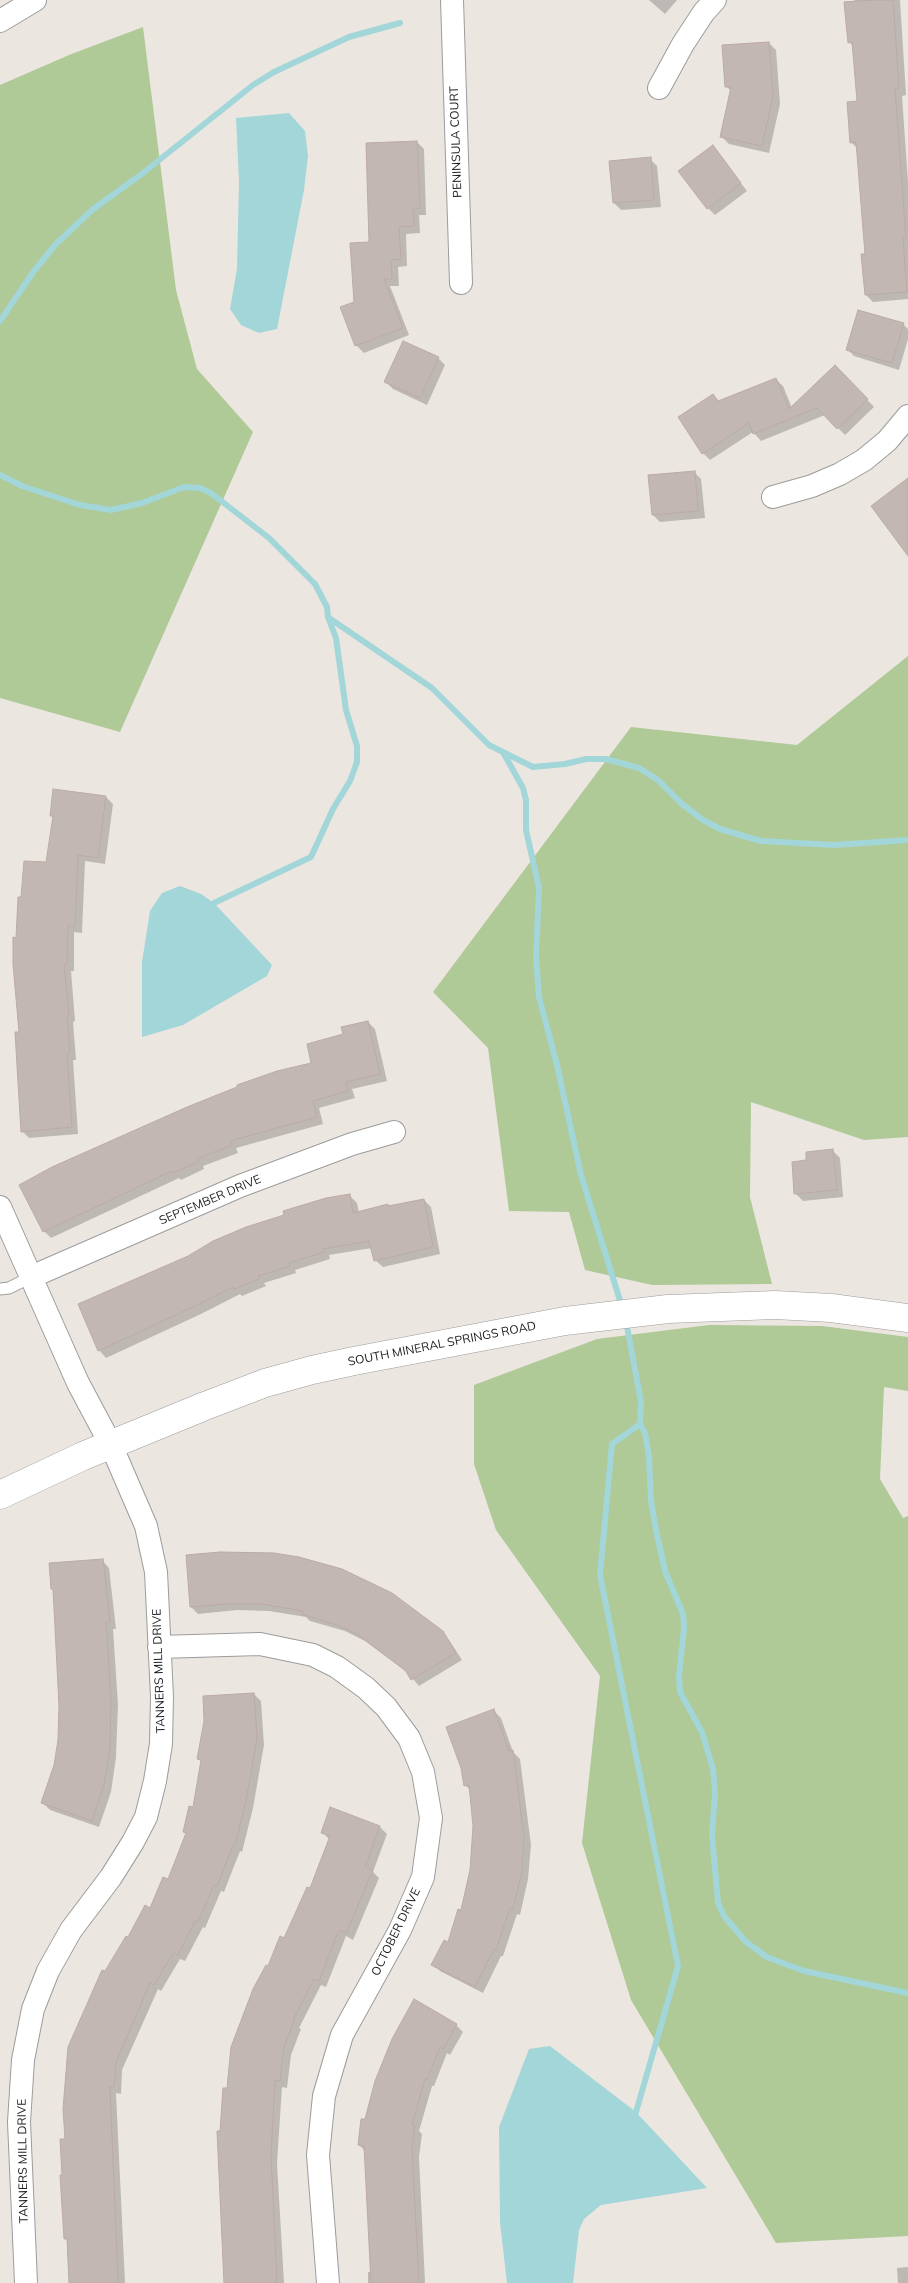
<!DOCTYPE html>
<html>
<head>
<meta charset="utf-8">
<style>
	body { margin:0 }
	canvas { display:block; background:#ece6e0 }
</style>
</head>
<body>
<canvas width="908" height="2283"></canvas>
<script>
const g = document.querySelector('canvas').getContext('2d');
g.lineJoin = 'round';
function paint(path, color) { g.fillStyle = color; g.fill(path, 'evenodd'); }
const shape = rows => new Path2D(rows.map(r => 'M' + r).join(''));
function stroke(path, color, width, dash) { g.strokeStyle = color; g.lineWidth = width; g.lineCap = dash ? 'butt' : 'round'; g.setLineDash(dash || []); g.stroke(path); }
function label(font, color, halo, rows, align = 'center') {
  g.font = font + ' Mulish,sans-serif'; g.lineWidth = 4.5; g.setLineDash([]); g.textBaseline = 'middle'; g.strokeStyle = halo; g.fillStyle = color; for (const [text, x, y, turn = 0] of rows) {
    g.save(); g.translate(x, y); g.rotate((+turn || 0) * Math.PI / 180); g.textAlign = isNaN(turn) ? turn : align; if (halo) g.strokeText(text, 0, 0); g.fillText(text, 0, 0); g.restore();
  }
}
paint(shape([
	[143,27,176,290,197,369,253,432,120,732,0,698,0,85,69,55],
	[908,656,908,1137,864,1140,751,1102,750,1197,772,1284,652,1285,585,1270,569,1212,509,1211,488,1048,433,992,631,727,797,745],
	[709,1325,822,1326,908,1337,908,1391,884,1387,880,1479,903,1518,908,1516,908,2236,776,2243,631,2000,582,1843,600,1676,496,1530,474,1464,474,1385,597,1339]
]), '#afc997');
paint(shape([
	[289,113,305,131,308,156,304,190,277,329,259,333,241,325,230,309,237,269,239,181,236,118],
	[180,886,201,894,214,903,272,965,267,976,183,1025,142,1037,142,962,150,911,162,893],
	[550,2046,636,2112,707,2188,601,2205,584,2219,579,2230,573,2283,507,2283,500,2223,499,2127,529,2049]
]), '#a2d6d8');
paint(shape([
	[649,0,677,0,665,14],
	[854,0,900,0,906,95,902,96,908,182,908,299,873,302,866,295,867,255,858,149,851,142,858,102,853,46,849,42],
	[769,43,776,50,780,104,769,153,729,144,722,137,731,91,726,86],
	[417,142,424,149,426,215,419,215,420,233,406,234,407,266,398,267,399,286,390,286,409,335,364,353,356,345,355,303,371,243],
	[713,147,747,191,715,215,708,208],
	[650,159,657,166,661,207,621,210,614,203],
	[903,324,908,329,908,339,899,370,854,356,847,349],
	[438,358,445,365,427,405,393,389,386,382],
	[835,366,874,407,845,435,825,415,761,441,753,432,710,460,703,453,713,396,720,402,775,379,783,386,792,408],
	[694,472,701,479,705,518,660,522,653,515],
	[106,797,113,804,105,864,85,861,82,933,74,932,74,971,71,971,75,1021,73,1022,76,1060,73,1060,78,1134,29,1138,22,1131,17,939,22,898,47,864,54,818,51,815],
	[368,1022,375,1029,387,1081,352,1089,355,1098,319,1108,323,1124,236,1148,238,1153,203,1166,204,1169,181,1180,179,1178,51,1238,44,1231,313,1063,344,1035],
	[833,1151,840,1158,843,1197,803,1201,796,1194,808,1162],
	[350,1196,357,1203,359,1213,387,1205,389,1207,424,1200,431,1207,440,1254,383,1267,375,1260,372,1248,329,1255,330,1259,295,1270,296,1273,264,1283,266,1286,242,1296,240,1294,201,1314,106,1358,99,1350,80,1305],
	[187,1556,442,1632,449,1640,462,1660,419,1686,408,1673,365,1641,345,1631,310,1621,306,1617,269,1611,237,1610,198,1614,191,1607],
	[102,1560,109,1568,116,1629,113,1629,118,1705,116,1757,111,1792,99,1827,50,1810,43,1803,56,1765,59,1740,60,1706,54,1591,52,1589],
	[254,1694,261,1701,264,1745,253,1808,242,1852,240,1851,224,1892,221,1891,205,1928,203,1927,185,1961,180,1959,161,1991,158,1989,122,2070,121,2094,116,2093,125,2283,71,2283,69,2242,66,2239,67,2140,106,1973,168,1881,187,1834,184,1831,194,1808,202,1762,199,1759],
	[494,1711,501,1718,513,1752,520,1759,531,1845,528,1879,520,1915,517,1914,503,1956,501,1956,483,1993,440,1971,433,1964,448,1944,462,1912,471,1870,474,1826,471,1791,465,1785],
	[380,1827,387,1834,373,1872,379,1878,353,1940,346,1936,326,1987,321,1985,299,2028,301,2029,291,2055,287,2088,282,2087,277,2163,284,2283,225,2283,221,2132,228,2089,269,1968,310,1889,330,1840,322,1832],
	[456,2025,463,2032,450,2055,447,2053,434,2086,432,2086,419,2131,422,2134,419,2157,425,2283,368,2283,368,2272,371,2272,365,2151,359,2145,366,2121],
	[908,2267,908,2283,898,2283,897,2268]
]), '#0003');
stroke(shape([
	[0,321,34,271,55,245,92,210,143,173,253,85,274,72,349,37,400,23],
	[0,475,22,486,80,505,111,510,142,503,184,487,200,488,211,493,269,538,315,584,327,607,328,617,336,638,346,710,357,746,357,762,350,781,333,809,311,857,214,903],
	[329,618,432,688,489,745,533,767,565,764,586,759,606,759,639,768,658,780,682,804,703,820,720,829,761,841,834,845,908,840],
	[504,754,523,788,526,800,526,830,539,888,536,957,539,997,557,1065,581,1175,622,1307],
	[626,1321,641,1402,640,1424,645,1433,649,1457,651,1501,656,1530,665,1571,683,1614,684,1628,679,1676,680,1692,702,1732,713,1769,715,1793,712,1835,718,1903,724,1916,746,1942,767,1957,804,1971,908,1993],
	[632,2118,636,2112,678,1966,600,1575,612,1444,640,1424]
]), '#a2d6d8', 6);
const building = shape([
	[873,0,893,0,899,89,895,89,906,238,903,238,907,292,865,295,861,254,865,254,856,142,850,143,847,102,857,101,852,42,848,43,844,2,873,0],
	[769,42,773,96,762,146,720,137,731,87,725,87,722,45,769,42],
	[417,141,420,208,413,208,414,226,399,227,401,259,391,260,392,279,384,279,403,328,355,346,340,307,354,302,350,243,369,242,366,143,417,141],
	[713,145,741,183,707,209,678,171,713,145],
	[651,157,654,200,613,203,609,161,651,157],
	[858,310,904,323,892,363,846,350,858,310],
	[403,341,439,357,420,398,384,382,403,341],
	[835,365,868,399,837,429,817,408,753,434,749,423,702,454,678,417,713,394,718,401,776,378,789,409,835,365],
	[695,471,698,511,652,515,648,475,695,471],
	[908,478,908,556,871,506,908,478],
	[53,789,106,796,98,858,78,855,75,926,68,926,67,964,64,964,69,1015,67,1015,70,1053,67,1054,72,1127,21,1132,15,1032,19,1032,13,964,13,937,16,938,18,897,21,897,24,861,46,862,53,816,50,816,53,789],
	[368,1021,380,1074,346,1082,348,1091,313,1101,317,1117,230,1141,232,1145,197,1159,198,1162,173,1173,172,1171,43,1232,19,1185,52,1167,187,1107,237,1087,237,1085,277,1071,311,1063,307,1044,343,1034,341,1027,368,1021],
	[833,1149,837,1190,794,1194,792,1162,806,1160,806,1152,833,1149],
	[350,1194,353,1213,388,1204,388,1206,424,1199,433,1247,374,1261,369,1241,323,1249,324,1252,289,1263,290,1266,258,1276,259,1279,234,1289,233,1287,193,1307,98,1351,78,1304,188,1256,213,1241,246,1227,284,1215,283,1211,326,1198,350,1194],
	[220,1552,274,1553,299,1557,342,1569,392,1593,443,1631,456,1653,411,1680,405,1670,357,1634,337,1625,302,1614,303,1611,262,1604,229,1604,190,1607,186,1555,220,1552],
	[103,1559,110,1622,106,1622,111,1697,110,1749,104,1785,92,1821,41,1803,54,1765,58,1740,59,1706,53,1589,51,1589,49,1563,103,1559],
	[254,1693,257,1737,246,1801,235,1845,233,1845,217,1886,214,1885,198,1922,195,1921,178,1955,173,1953,154,1985,150,1983,116,2062,114,2087,110,2087,118,2283,69,2283,67,2239,64,2239,60,2175,62,2175,60,2139,65,2139,63,2109,68,2047,102,1970,105,1971,126,1936,128,1937,145,1905,150,1908,163,1877,168,1879,186,1833,183,1832,189,1806,193,1807,201,1760,197,1759,204,1721,203,1696,254,1693],
	[494,1709,509,1751,513,1750,524,1837,522,1871,513,1909,510,1908,496,1950,494,1949,475,1987,431,1965,444,1940,448,1942,458,1909,461,1910,470,1870,473,1826,469,1785,464,1786,461,1768,446,1727,494,1709],
	[330,1807,380,1826,365,1867,373,1870,346,1933,339,1930,319,1981,314,1979,293,2020,294,2021,284,2047,280,2081,275,2080,271,2155,277,2283,224,2283,217,2131,220,2131,223,2088,227,2088,231,2047,253,1989,266,1965,268,1966,280,1936,284,1938,307,1887,310,1888,330,1836,321,1833,330,1807],
	[414,1999,457,2024,443,2049,440,2047,427,2080,425,2079,412,2125,415,2125,412,2149,419,2283,371,2283,364,2146,358,2145,361,2119,365,2119,375,2081,392,2039,414,1999]
]);
paint(building, '#c3b7b4');
stroke(building, '#bcaaa4', 1);
const service = shape([
	[0,1289,9,1288,31,1277]
]);
const minor = shape([
	[452,0,461,283],
	[0,21,35,0],
	[659,88,683,44,704,12,715,0],
	[773,497,812,486,840,474,864,460,887,441,908,416],
	[0,1207,78,1383,111,1445,146,1526,156,1572,162,1697,161,1744,155,1781,146,1817,133,1842,111,1877,71,1930,48,1971,33,2009,23,2060,19,2122,26,2283],
	[31,1277,240,1186,352,1144,394,1132],
	[159,1647,260,1644,313,1655,337,1667,366,1688,386,1707,409,1738,423,1772,431,1818,423,1877,400,1930,342,2035,324,2096,318,2155,328,2283]
]);
const tertiary = shape([
	[0,1495,83,1456,205,1406,265,1383,312,1370,354,1361,565,1321,668,1309,775,1305,831,1308,908,1318]
]);
stroke(service, '#9c9c9c', 13);
stroke(minor, '#9c9c9c', 24);
stroke(tertiary, '#9c9c9c', 29);
stroke(service, '#fff', 11);
stroke(minor, '#fff', 22);
stroke(tertiary, '#fff', 28);
label('12px', '#1b1b1b', '#fff', [
	["PENINSULA COURT",456,142,-92],
	["SEPTEMBER DRIVE",210,1200,-23],
	["SOUTH MINERAL SPRINGS ROAD",442,1344,-11],
	["TANNERS MILL DRIVE",159,1671,-92],
	["OCTOBER DRIVE",396,1932,-64],
	["TANNERS MILL DRIVE",23,2161,-91]
]);
</script>
</body>
</html>
